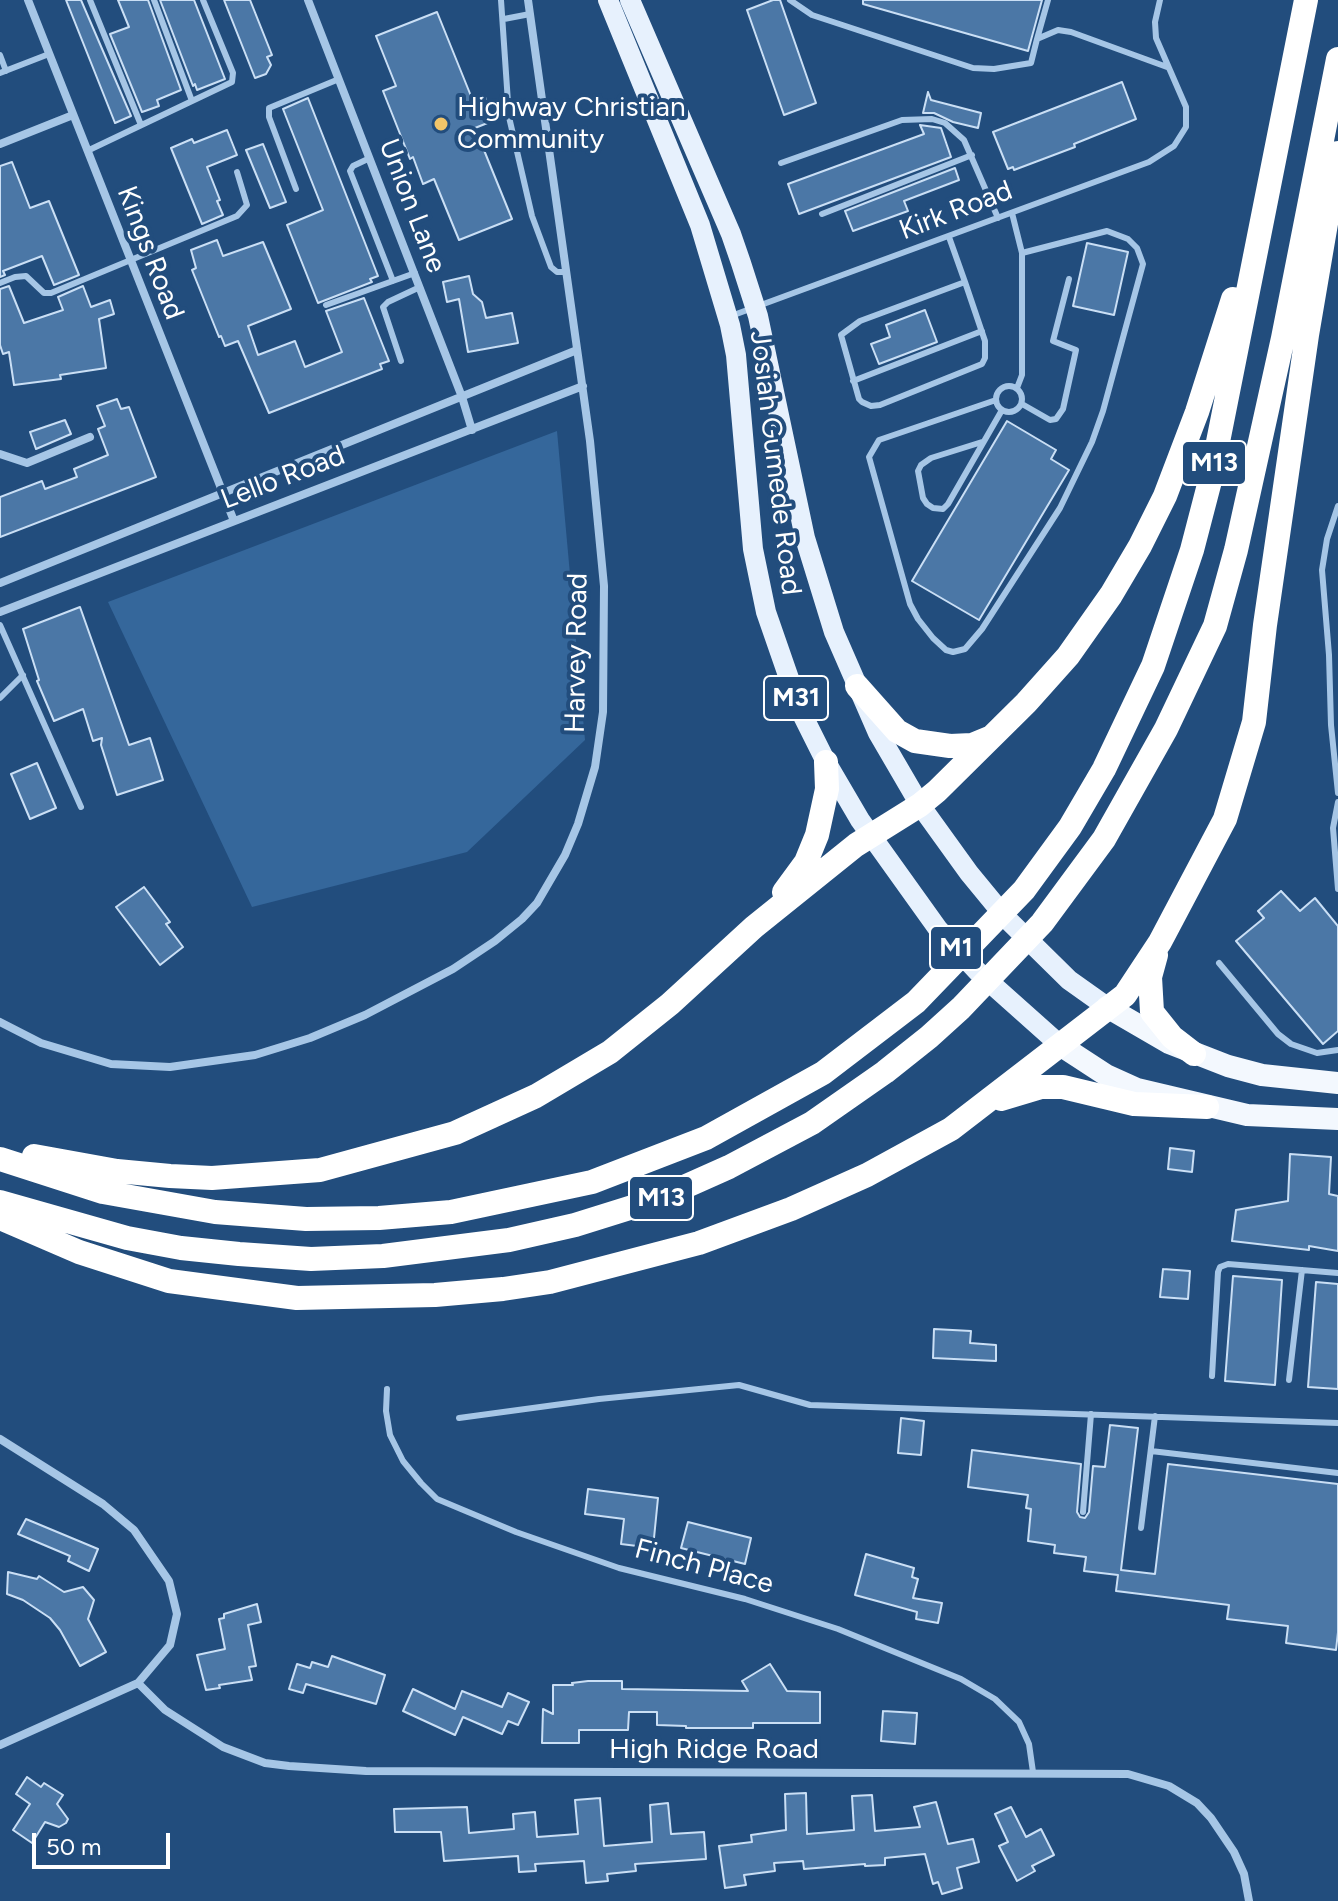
<!DOCTYPE html>
<html>
<head>
<meta charset="utf-8">
<style>
	body { margin:0 }
	#map { position:relative; width:1338px; height:1901px; overflow:hidden; background:#224d7d; font-family:Figtree,sans-serif }
	canvas { display:block }
	.scale { position:absolute; left:32px; top:1833px; width:138px; height:36px; box-sizing:border-box; border:4px solid #fff; border-top:0; padding-left:10px; font-size:24px; line-height:28px; white-space:nowrap; color:#fff; -webkit-text-stroke:6px #224d7d; paint-order:stroke }
</style>
</head>
<body>
<div id="map">
<canvas width="1338" height="1901"></canvas>
<div class="scale">50 m</div>
</div>
<script>
const g = document.querySelector('canvas').getContext('2d');
g.lineJoin = 'round';
function paint(path, color) { g.fillStyle = color; g.fill(path, 'evenodd'); }
const shape = rows => new Path2D(rows.map(r => 'M' + r).join(''));
function stroke(path, color, width, dash) { g.strokeStyle = color; g.lineWidth = width; g.lineCap = dash ? 'butt' : 'round'; g.setLineDash(dash || []); g.stroke(path); }
function label(font, color, halo, rows, align = 'center') {
  g.font = font + ' Figtree,sans-serif'; g.lineWidth = 8; g.setLineDash([]); g.textBaseline = 'middle'; g.strokeStyle = halo; g.fillStyle = color; for (const [text, x, y, turn = 0] of rows) {
    g.save(); g.translate(x, y); g.rotate((+turn || 0) * Math.PI / 180); g.textAlign = isNaN(turn) ? turn : align; if (halo) g.strokeText(text, 0, 0); g.fillText(text, 0, 0); g.restore();
  }
}
paint(shape([
	[557,431,585,740,467,852,252,907,108,602]
]), '#35679b');
const building = shape([
	[66,0,81,0,131,116,115,123,66,0],
	[118,0,148,0,181,90,157,100,159,106,145,111,142,112,110,34,129,27,118,0],
	[160,0,194,0,225,79,197,90,195,84,193,86,160,0],
	[224,0,250,0,272,55,267,57,271,65,266,74,255,78,224,0],
	[773,0,780,0,816,103,784,115,747,10,773,0],
	[863,0,1042,0,1028,51,863,4,863,0],
	[437,12,473,101,485,97,495,120,475,128,512,219,459,240,434,179,423,184,413,157,410,159,383,91,396,86,376,36,437,12],
	[1122,82,1136,119,1074,144,1075,147,1014,170,1013,167,1008,169,993,132,1122,82],
	[928,92,931,100,981,113,978,128,953,122,934,113,923,113,928,92],
	[308,98,378,276,370,279,372,282,318,303,287,225,323,210,283,109,308,98],
	[920,125,941,128,951,157,799,214,788,184,924,134,920,125],
	[227,130,237,155,207,167,220,200,217,201,223,215,202,224,171,148,192,139,194,143,227,130],
	[263,144,286,202,270,208,246,150,263,144],
	[12,162,30,208,49,201,79,275,54,285,42,256,3,271,5,275,0,277,0,166,12,162],
	[955,168,959,180,904,201,908,211,853,231,845,211,955,168],
	[217,240,223,256,263,242,291,309,248,326,258,355,295,341,305,367,342,352,326,311,364,298,389,361,380,364,382,369,269,413,238,341,225,346,221,336,219,337,192,270,196,268,191,250,217,240],
	[1087,243,1128,252,1114,315,1073,306,1087,243],
	[469,276,473,294,482,302,486,318,512,313,518,343,468,352,459,299,447,302,443,282,469,276],
	[9,286,24,323,63,310,58,297,83,286,91,307,110,300,114,314,99,319,106,368,60,375,61,379,14,385,9,352,3,354,0,345,0,289,9,286],
	[925,310,937,342,879,364,871,344,890,337,886,325,925,310],
	[117,399,121,409,129,407,156,477,0,537,0,497,42,481,45,489,77,477,74,469,108,455,98,429,105,426,97,406,117,399],
	[65,420,71,434,36,449,30,432,65,420],
	[1007,421,1056,450,1051,459,1069,470,979,620,912,581,1007,421],
	[80,607,129,745,150,738,163,780,117,795,101,745,102,738,93,741,83,709,54,721,37,681,39,680,23,629,80,607],
	[37,763,56,808,30,819,11,774,37,763],
	[144,887,170,922,166,924,183,947,160,965,116,907,144,887],
	[1281,891,1300,911,1315,898,1338,926,1338,1031,1323,1044,1236,941,1264,918,1258,911,1281,891],
	[1170,1148,1194,1151,1192,1172,1168,1169,1170,1148],
	[1290,1154,1331,1157,1329,1194,1338,1196,1338,1251,1309,1246,1309,1250,1232,1241,1236,1210,1288,1201,1290,1154],
	[1163,1269,1190,1271,1188,1299,1160,1297,1163,1269],
	[1233,1276,1282,1280,1275,1385,1225,1381,1233,1276],
	[1316,1282,1338,1284,1338,1389,1308,1387,1316,1282],
	[934,1329,971,1331,970,1343,996,1345,996,1361,933,1358,934,1329],
	[901,1418,924,1421,921,1455,898,1453,901,1418],
	[1110,1425,1138,1428,1121,1570,1155,1574,1168,1464,1338,1484,1338,1632,1336,1650,1286,1643,1288,1626,1227,1619,1229,1605,1116,1591,1118,1575,1084,1571,1086,1557,1054,1553,1055,1545,1028,1541,1031,1509,1026,1508,1028,1495,968,1487,972,1450,1081,1464,1077,1512,1080,1517,1085,1518,1089,1512,1093,1466,1105,1467,1110,1425],
	[588,1489,658,1498,653,1548,621,1544,624,1519,585,1514,588,1489],
	[26,1519,98,1549,89,1571,68,1561,70,1556,18,1534,26,1519],
	[688,1522,751,1538,745,1564,681,1548,688,1522],
	[866,1554,914,1568,912,1577,918,1579,913,1598,942,1603,938,1623,916,1619,917,1612,855,1595,866,1554],
	[8,1572,37,1579,39,1576,64,1592,83,1587,94,1600,88,1619,106,1652,80,1666,60,1630,50,1618,23,1600,7,1594,8,1572],
	[257,1604,261,1622,248,1625,256,1666,249,1667,252,1680,219,1685,220,1688,206,1690,197,1655,225,1649,219,1619,224,1618,224,1614,257,1604],
	[332,1656,385,1675,376,1704,306,1684,303,1693,289,1689,297,1664,310,1668,312,1662,328,1667,332,1656],
	[770,1664,787,1691,820,1692,820,1723,753,1723,753,1728,686,1728,686,1726,657,1725,657,1712,629,1712,628,1730,579,1730,579,1743,542,1743,543,1709,553,1714,553,1685,573,1685,572,1683,588,1681,622,1681,622,1689,748,1691,742,1681,770,1664],
	[413,1689,455,1709,462,1691,502,1707,508,1693,529,1702,518,1725,508,1721,502,1734,463,1717,455,1735,403,1711,413,1689],
	[883,1711,917,1713,915,1744,881,1741,883,1711],
	[27,1777,41,1787,44,1783,63,1795,57,1804,68,1819,66,1823,59,1827,45,1822,32,1843,13,1830,30,1804,16,1794,27,1777],
	[806,1793,807,1834,854,1830,852,1796,872,1795,875,1831,920,1827,914,1807,936,1802,948,1844,973,1839,979,1862,957,1868,962,1888,942,1894,938,1882,933,1884,925,1854,885,1858,885,1865,865,1866,865,1864,804,1869,803,1861,774,1863,775,1871,744,1875,746,1885,725,1888,719,1846,752,1842,751,1835,786,1830,785,1794,806,1793],
	[600,1798,604,1846,652,1842,650,1805,668,1803,671,1834,704,1832,706,1859,635,1864,636,1871,607,1874,608,1881,586,1883,584,1861,535,1864,536,1871,519,1872,518,1856,444,1861,441,1832,395,1832,394,1809,467,1807,469,1833,514,1829,513,1814,535,1812,537,1837,578,1834,575,1800,600,1798],
	[1011,1807,1026,1837,1041,1829,1054,1855,1032,1866,1035,1871,1017,1881,999,1846,1008,1842,995,1814,1011,1807]
]);
paint(building, '#4b77a6');
stroke(building, '#cadff5', 2);
stroke(shape([
	[90,0,141,125],
	[154,0,192,101],
	[501,0,509,117,532,216,551,267,557,272,567,272],
	[790,0,812,15,973,68,994,69,1031,63,1037,39,1058,30,1071,32,1167,67],
	[504,19,530,14],
	[1037,39,1048,0],
	[0,55,6,71],
	[0,73,49,54],
	[87,151,232,82,233,73,203,0],
	[370,158,353,166,350,171,393,281],
	[781,163,902,120,932,119,945,123,964,140,998,218],
	[296,189,269,117,269,108,339,79],
	[1012,213,1022,253,1022,375,1017,388],
	[822,214,972,155],
	[949,237,965,282,860,321,841,335,859,399,862,402,871,406,880,405,982,364,985,358,985,341,965,282],
	[0,283,15,277,26,276,44,293,51,293,237,216,247,205,237,172],
	[326,305,415,273],
	[731,316,1149,162,1174,146,1186,127,1186,107,1156,38,1155,22,1160,0],
	[401,361,383,307,388,302,420,287],
	[853,381,982,331],
	'996 399a13 13 0 1 1 26 0a13 13 0 1 1-26 0Z',
	[996,400,879,440,869,457,910,604,918,619,933,638,946,650,953,652,965,649,982,629,1060,508,1092,442,1103,411,1143,264,1137,248,1128,239,1107,231,1022,253],
	[1022,404,1050,420,1056,419,1063,409,1076,350,1053,341,1069,279],
	[982,442,931,458,921,465,918,471,923,498,927,504,933,508,943,509,948,504,1002,410],
	[1338,506,1327,539,1322,570,1329,655,1331,725,1338,793],
	[0,625,81,807],
	[0,698,23,675],
	[1338,802,1333,828,1338,889],
	[1219,963,1278,1034,1291,1044,1317,1053,1338,1050],
	[1212,1376,1218,1272,1220,1267,1228,1264,1338,1273],
	[1289,1380,1302,1270],
	[387,1389,386,1411,390,1435,403,1461,421,1483,437,1499,516,1532,619,1568,745,1599,838,1629,961,1679,995,1699,1019,1722,1029,1744,1033,1772],
	[459,1418,599,1399,739,1385,810,1405,1338,1423],
	[1151,1451,1338,1473],
	[1083,1512,1091,1414],
	[1141,1528,1155,1416]
]), '#a6c6e6', 6);
stroke(shape([
	[28,0,234,521],
	[308,0,462,397,472,430],
	[0,144,73,115],
	[0,454,27,463,90,437],
	[0,583,577,350],
	[0,612,583,386],
	[0,1022,41,1043,111,1064,170,1067,255,1055,310,1038,365,1015,453,969,495,941,522,919,537,903,565,855,578,824,595,767,603,712,604,586,590,441,528,0],
	[0,1439,103,1504,134,1530,169,1581,177,1614,170,1645,138,1683,0,1745],
	[138,1683,165,1710,223,1747,265,1763,289,1766,366,1771,1128,1774,1169,1786,1197,1803,1211,1818,1234,1852,1244,1874,1249,1901]
]), '#a6c6e6', 8);
stroke(shape([
	[608,0,700,225,730,325,736,355,753,549,766,612,800,710,826,762,860,820,938,929,977,971,1060,1045],
	[630,0,731,234,741,263,758,316,805,538,834,632,878,733,920,805,969,873,1006,918,1069,980,1107,1007]
]), '#e7f1fd', 20);
stroke(shape([
	[1107,1007,1169,1043,1228,1066,1262,1075,1338,1083],
	[1060,1045,1106,1075,1137,1089,1247,1115,1338,1119]
]), '#f3f8fe', 22);
stroke(shape([
	[857,686,897,731,915,741,950,746,972,745,989,738],
	[784,892,806,862,817,835,827,789,826,762],
	[1156,955,1150,977,1152,1012,1172,1037,1194,1054],
	[1001,1099,1041,1087,1063,1087,1134,1104,1207,1107],
	[34,1156,117,1171,170,1176,212,1178,320,1170,455,1133,536,1096,610,1052,670,1004,754,927,856,845,920,805,937,791,1026,703,1068,656,1111,595,1140,546,1165,496,1197,412,1233,299],
	[0,1159,103,1192,215,1212,306,1219,379,1218,451,1212,592,1182,706,1138,823,1073,916,1002,1024,890,1070,827,1104,769,1153,666,1192,550,1211,477,1306,0],
	[0,1202,127,1238,181,1248,239,1254,311,1259,383,1256,509,1240,575,1225,655,1200,729,1167,812,1123,885,1072,929,1037,961,1008,1042,923,1104,839,1166,729,1215,626,1236,550,1283,338,1338,59],
	[0,1218,79,1252,169,1281,297,1298,435,1295,503,1289,550,1282,699,1243,791,1209,867,1175,951,1129,1125,995,1160,942,1225,819,1254,722,1265,625,1307,335,1338,153]
]), '#fff', 24);
for (const [x, y, r, color] of [
	[441,124,8,"#f2c569"]
]) { const dot = new Path2D(); dot.arc(x, y, r, 0, 2 * Math.PI); g.fillStyle = color; g.fill(dot); stroke(dot, '#224d7d', 3); }
for (const [x, y, w] of [
	[1214,463,64],
	[796,698,64],
	[956,948,52],
	[661,1198,64]
]) { const box = new Path2D(); box.roundRect(x - w / 2, y - 22, w, 44, 6); g.fillStyle = '#224d7d'; g.fill(box); stroke(box, '#fff', 2); }
label('bold 26px', '#fff', null, [
	["M13",1214,463],
	["M31",796,698],
	["M1",956,948],
	["M13",661,1198]
]);
label('28px', '#fff', '#224d7d', [
	["Highway Christian",457,108],
	["Community",457,140]
], 'left');
label('28px', '#fff', '#224d7d', [
	["Union Lane",412,206,69],
	["Kirk Road",956,211,-21],
	["Kings Road",150,253,69],
	["Josiah Gumede Road",775,463,83],
	["Lello Road",283,478,-21],
	["Harvey Road",577,653,-89],
	["Finch Place",704,1567,15],
	["High Ridge Road",714,1750]
]);
</script>
</body>
</html>
